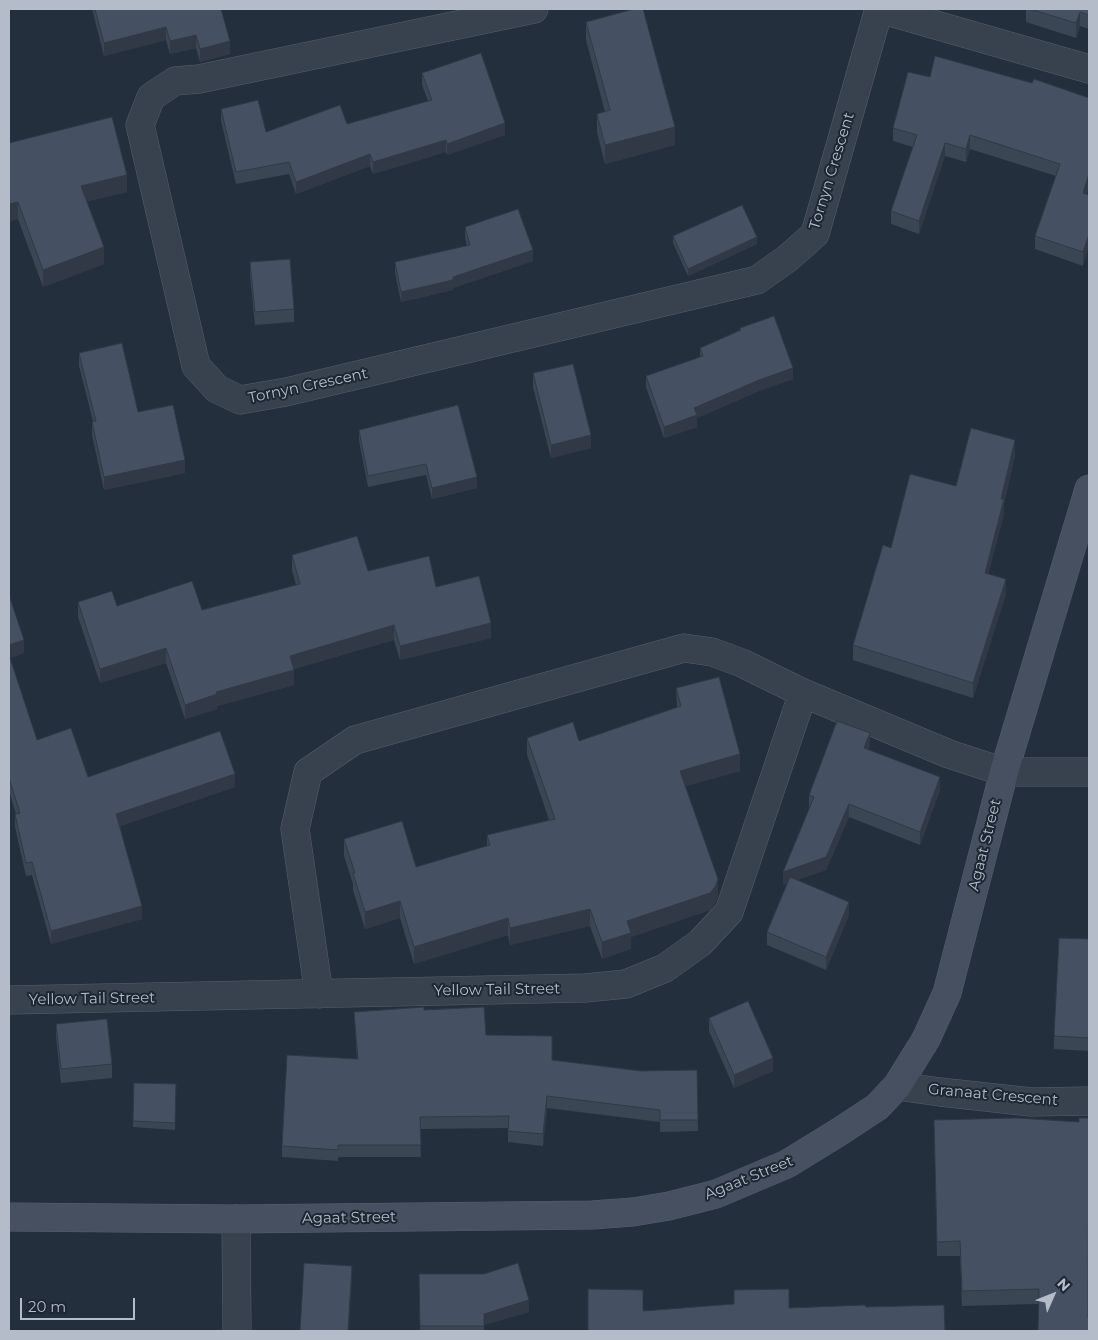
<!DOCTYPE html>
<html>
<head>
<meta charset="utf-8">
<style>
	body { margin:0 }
	#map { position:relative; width:1098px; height:1340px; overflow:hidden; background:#242f3e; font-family:Montserrat,sans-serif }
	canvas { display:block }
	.frame { position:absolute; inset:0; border:10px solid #b4bcc9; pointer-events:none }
	.north { position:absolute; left:1028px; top:1270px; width:50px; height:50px; -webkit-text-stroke:4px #1d2633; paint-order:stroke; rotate:46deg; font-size:14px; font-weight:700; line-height:20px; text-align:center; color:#b4bcc9 }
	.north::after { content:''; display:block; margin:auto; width:18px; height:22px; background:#b4bcc9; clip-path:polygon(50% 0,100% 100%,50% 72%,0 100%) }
	.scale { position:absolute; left:20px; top:1298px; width:115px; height:22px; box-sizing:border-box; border:2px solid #b4bcc9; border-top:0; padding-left:6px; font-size:15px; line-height:18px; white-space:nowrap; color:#b4bcc9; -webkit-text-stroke:4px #1d2633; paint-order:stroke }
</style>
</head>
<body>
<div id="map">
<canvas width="1098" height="1340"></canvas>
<div class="frame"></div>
<div class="north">N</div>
<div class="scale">20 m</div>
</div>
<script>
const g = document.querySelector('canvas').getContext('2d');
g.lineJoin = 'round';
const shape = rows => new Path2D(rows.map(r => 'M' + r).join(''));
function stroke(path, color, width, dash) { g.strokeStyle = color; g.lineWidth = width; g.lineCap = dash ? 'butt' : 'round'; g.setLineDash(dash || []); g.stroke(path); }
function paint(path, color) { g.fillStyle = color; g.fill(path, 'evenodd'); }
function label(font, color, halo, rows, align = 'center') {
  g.font = font + ' Montserrat,sans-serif'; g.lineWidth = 4; g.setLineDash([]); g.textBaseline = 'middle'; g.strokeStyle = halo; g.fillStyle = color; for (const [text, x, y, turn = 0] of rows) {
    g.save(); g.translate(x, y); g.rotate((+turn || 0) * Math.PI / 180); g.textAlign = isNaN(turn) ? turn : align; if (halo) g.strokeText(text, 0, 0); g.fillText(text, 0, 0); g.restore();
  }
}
const street = shape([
	[534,9,199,79,175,81,151,97,140,125,196,366,217,389,240,400,286,392,757,280,788,258,815,234,879,9],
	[880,9,1089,69],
	[319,994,295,829,308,772,355,740,684,648,712,652,742,663,803,693,949,754,1004,772,1089,772],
	[9,1000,585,988,626,984,665,968,700,943,729,912,803,693],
	[897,1086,940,1092,1031,1102,1089,1101],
	[236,1219,237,1331]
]);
const secondary = shape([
	[9,1217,236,1219,592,1215,633,1212,669,1206,716,1194,787,1164,839,1132,877,1107,897,1086,926,1039,947,993,1004,772,1089,489]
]);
stroke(street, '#565f6c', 29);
stroke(secondary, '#565f6c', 29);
stroke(street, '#38414e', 28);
stroke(secondary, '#465061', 28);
paint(shape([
	[92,9,221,9,230,54,200,62,196,48,170,54,166,40,104,56],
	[1026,9,1089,9,1089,29,1080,26,1076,38,1026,22],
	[586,22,675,145,605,164,597,132,597,114,605,112,586,40],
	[422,73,505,135,447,155,446,152,373,174,370,166,296,194,289,174,236,184,221,121,221,109,266,132,347,124,428,101,422,85],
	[930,77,1032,83,1087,194,1083,266,1035,249,1035,236,1056,176,970,149,966,162,945,156,919,234,891,224,891,211,913,147,893,141,893,128],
	[9,143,127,192,87,201,104,264,43,287,18,219,9,221],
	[465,227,533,261,453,288,453,290,401,302,395,273,395,262,467,246,465,238],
	[673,236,757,244,688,276,673,243],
	[250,262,294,309,294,322,255,325,250,275],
	[740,328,793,379,759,391,697,418,697,427,664,438,646,387,646,376,700,357,700,348,740,330],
	[79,353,138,412,185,473,104,490,92,435,92,422,93,421,79,366],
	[533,373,591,448,551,458,533,387],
	[359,430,477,488,432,499,426,475,368,487,359,441],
	[1015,455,1004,504,1004,514,988,574,1006,594,973,698,853,660,853,645,891,548,956,486],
	[292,555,368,571,436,587,491,638,400,660,394,640,294,669,294,685,217,706,217,709,185,719,166,663,100,683,78,617,78,602,117,606,202,610,296,585,292,570],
	[9,595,24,653,10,658,37,740,88,777,235,787,120,826,142,919,51,944,32,875,26,876,15,827,15,814,16,814,9,791],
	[676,688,740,771,685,786,718,896,715,904,710,910,631,937,631,949,602,959,590,926,510,945,508,935,414,964,400,918,365,929,353,890,353,884,344,856,344,839,416,867,487,846,487,835,549,820,527,755,527,738,579,741,677,707],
	[870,746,868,749,940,790,920,845,849,817,826,870,797,880,849,915,826,970,767,945,767,932,787,883,783,885,809,809,809,795],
	[1089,939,1089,1051,1054,1049,1054,1036],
	[424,1010,552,1060,641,1071,697,1070,698,1131,660,1132,660,1122,547,1108,543,1146,508,1142,508,1128,420,1129,421,1157,338,1157,338,1161,282,1157,282,1146,357,1059,354,1012],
	[709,1018,773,1071,734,1088,709,1031],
	[56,1024,112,1064,112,1078,61,1083,56,1037],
	[134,1083,176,1084,175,1130,133,1127],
	[1089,1118,1089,1256,1039,1304,962,1306,960,1256,937,1256,934,1120,1079,1122],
	[419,1274,529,1312,484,1325,484,1331,420,1331]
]), '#3b4654');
paint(shape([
	[1080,12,1080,26,1076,38,1076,23],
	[166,27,166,40,104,56,104,43],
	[196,35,196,48,170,54,170,41],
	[230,41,230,54,200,62,200,49],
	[505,123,505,135,447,155,447,144],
	[675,127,675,145,605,164,605,145],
	[970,135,970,149,966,162,966,149],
	[446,140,446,152,373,174,373,162],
	[945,143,945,156,919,234,919,221],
	[370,154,370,166,296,194,296,182],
	[1089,174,1089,188,1083,206,1083,193],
	[127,175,127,192,81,203,81,186],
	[18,202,18,219,9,221,9,204],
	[1089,234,1089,247,1083,266,1083,252],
	[757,237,757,244,688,276,688,269],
	[104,247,104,264,43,287,43,270],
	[533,250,533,261,453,288,453,290,401,302,401,292,453,277],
	[793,368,793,379,759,391,697,418,697,427,664,438,664,427,694,408,759,380],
	[591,435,591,448,551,458,551,445],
	[1015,440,1015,455,1004,504,1004,514,985,588,985,573,1001,499],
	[185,460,185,473,104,490,104,477],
	[477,477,477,488,432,499,432,488],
	[1006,579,1006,594,973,698,973,683],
	[491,623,491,638,400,660,400,646],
	[394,625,394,640,290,670,290,656],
	[24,640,24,653,9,658,9,645],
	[166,648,166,663,100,683,100,669],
	[294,670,294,685,217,706,217,709,185,719,185,705,216,692],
	[870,733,870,746,864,761,864,748],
	[740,754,740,771,680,788,680,771],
	[235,774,235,787,116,827,116,814],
	[940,777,940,790,920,845,920,832],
	[849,804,849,817,826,870,783,885,783,872],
	[718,879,718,896,715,904,710,910,631,937,631,949,602,959,602,942,627,921],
	[400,901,400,918,365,929,365,912],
	[849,902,849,915,826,970,826,957],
	[142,906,142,919,51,944,51,931],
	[590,909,590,926,510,945,510,928],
	[508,918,508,935,414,964,414,947],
	[773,1058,773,1071,734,1088,734,1075],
	[547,1096,547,1108,543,1146,543,1134],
	[352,1266,352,1281,349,1331,348,1331],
	[529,1300,529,1312,484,1325,484,1314]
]), '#303945');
const building = shape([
	[95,9,221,9,230,41,200,49,196,35,170,41,166,27,104,43,95,9],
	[634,9,643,9,675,127,605,145,597,114,610,110,586,22,634,9],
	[1030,9,1089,9,1089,15,1080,12,1076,23,1030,9],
	[481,53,505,123,447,144,446,140,373,162,370,154,296,182,289,162,236,172,221,109,258,100,266,132,340,105,347,124,432,100,422,73,481,53],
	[935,56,1032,83,1034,79,1089,98,1089,174,1083,193,1089,195,1089,234,1083,252,1035,236,1060,164,970,135,966,149,945,143,919,221,891,211,917,135,893,128,908,72,930,77,935,56],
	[112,117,127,175,81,186,104,247,43,270,18,202,9,204,9,143,112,117],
	[742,205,757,237,688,269,673,236,742,205],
	[518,209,533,250,453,277,453,280,401,292,395,262,470,245,465,227,518,209],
	[290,259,294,309,255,312,250,262,290,259],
	[774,316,793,368,759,380,694,408,697,415,664,427,646,376,703,356,700,348,741,330,740,328,774,316],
	[122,343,138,412,173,405,185,460,104,477,92,422,96,421,79,353,122,343],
	[573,364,591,435,551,445,533,373,573,364],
	[458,405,477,477,432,488,426,464,368,476,359,430,458,405],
	[971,428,1015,440,1001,499,1004,499,985,573,1006,579,973,683,853,645,883,545,891,548,910,474,956,486,971,428],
	[357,536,368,571,429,556,436,587,479,576,491,623,400,646,394,625,290,656,294,670,216,692,217,694,185,705,166,648,100,669,78,602,112,591,117,606,192,581,202,610,300,584,292,555,357,536],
	[9,595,24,640,9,645,9,595],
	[9,655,37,740,71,728,88,777,220,731,235,774,116,814,142,906,51,931,32,862,26,863,15,814,20,813,9,778,9,655],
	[719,677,740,754,680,771,718,879,715,887,710,893,627,921,631,933,602,942,590,909,510,928,508,918,414,947,400,901,365,912,353,873,355,873,344,839,402,821,416,867,490,845,487,835,555,819,527,738,573,722,579,741,681,706,676,688,719,677],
	[837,721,870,733,864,748,940,777,920,832,849,804,826,857,783,872,814,797,809,795,837,721],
	[790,877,849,902,826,957,767,932,790,877],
	[1059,938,1089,939,1089,1038,1054,1036,1059,938],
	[748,1001,773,1058,734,1075,709,1018,748,1001],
	[424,1007,424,1010,484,1007,486,1035,552,1036,552,1060,641,1071,697,1070,698,1120,660,1120,660,1110,547,1096,543,1134,508,1131,509,1116,420,1117,421,1145,338,1145,338,1150,282,1146,287,1055,358,1059,354,1012,424,1007],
	[107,1019,112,1064,61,1069,56,1024,107,1019],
	[134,1083,176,1084,175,1123,133,1121,134,1083],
	[1017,1118,1079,1122,1079,1118,1089,1118,1088,1318,1089,1318,1089,1331,1038,1331,1039,1289,962,1291,960,1241,937,1242,934,1120,1017,1118],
	[304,1263,352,1266,348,1331,296,1331,296,1330,300,1331,304,1263],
	[518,1263,529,1300,484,1314,484,1326,420,1326,419,1274,484,1274,518,1263],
	[588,1289,643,1290,643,1311,734,1304,734,1290,789,1289,789,1308,865,1305,866,1307,944,1305,945,1331,588,1331,588,1289]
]);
paint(building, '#455162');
stroke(building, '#303945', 1);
label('15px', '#b4bcc9', '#1d2633', [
	["Tornyn Crescent",832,171,-73],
	["Tornyn Crescent",308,386,-12],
	["Agaat Street",985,845,-76],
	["Yellow Tail Street",497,990,-1],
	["Yellow Tail Street",92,999,-1],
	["Granaat Crescent",993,1095,5],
	["Agaat Street",749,1178,-22],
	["Agaat Street",349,1218,-1]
]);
</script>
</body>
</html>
